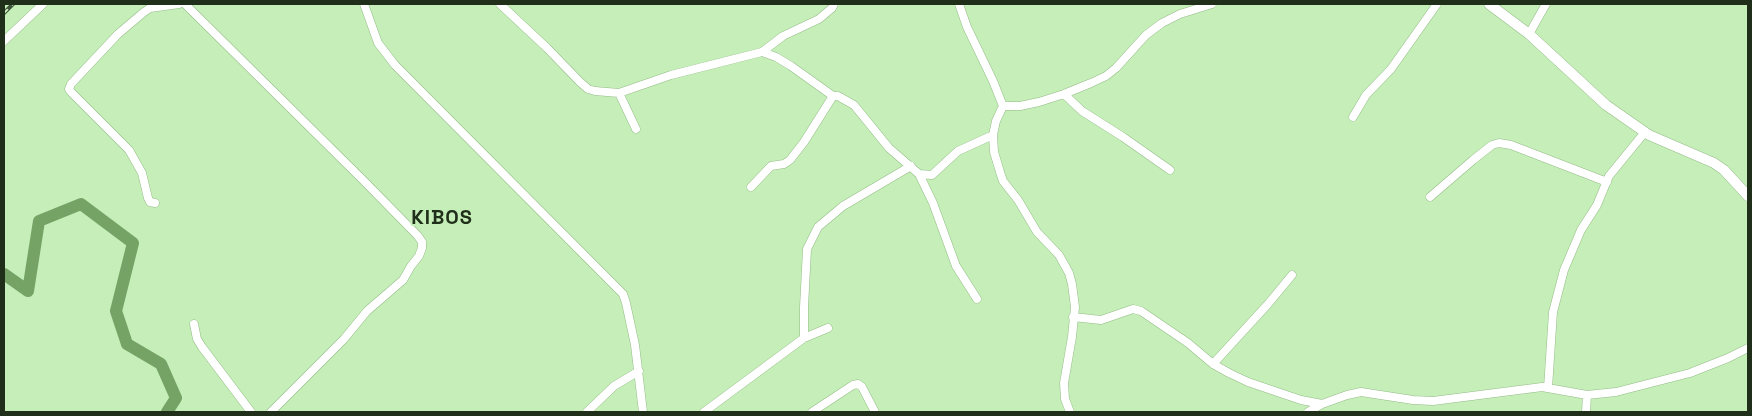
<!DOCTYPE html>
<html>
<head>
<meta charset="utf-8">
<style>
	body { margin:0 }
	#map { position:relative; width:1752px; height:416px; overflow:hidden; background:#c5eeb8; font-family:"Space Grotesk",sans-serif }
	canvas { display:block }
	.frame { position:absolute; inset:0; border:5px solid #202f1a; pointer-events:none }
</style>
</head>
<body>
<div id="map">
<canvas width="1752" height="416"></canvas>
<div class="frame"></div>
</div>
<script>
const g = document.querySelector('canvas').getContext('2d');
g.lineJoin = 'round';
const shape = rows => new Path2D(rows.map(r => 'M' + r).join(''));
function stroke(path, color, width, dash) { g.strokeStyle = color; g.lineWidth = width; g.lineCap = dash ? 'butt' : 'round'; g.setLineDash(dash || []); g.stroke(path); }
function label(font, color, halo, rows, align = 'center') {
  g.font = font + ' "Space Grotesk",sans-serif'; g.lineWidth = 4; g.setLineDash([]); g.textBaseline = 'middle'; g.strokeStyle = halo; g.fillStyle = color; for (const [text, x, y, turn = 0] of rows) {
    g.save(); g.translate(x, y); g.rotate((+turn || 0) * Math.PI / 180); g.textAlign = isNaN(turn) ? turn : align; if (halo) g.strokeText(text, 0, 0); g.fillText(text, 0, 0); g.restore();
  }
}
stroke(shape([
	[4,274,28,291,39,221,81,204,133,243,116,311,127,344,161,364,176,398,167,412]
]), '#75a366', 12);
const minor = shape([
	[185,4,363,180,418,236,422,242,422,248,419,256,411,266,403,280,367,311,344,339,271,412],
	[364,4,378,43,395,65,623,294,626,303,635,345,643,412],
	[500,4,547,48,580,82,588,89,595,91,619,93,671,75,762,52,776,57,791,66,833,96,838,96,854,105,889,148,919,174,932,175,958,151,993,135],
	[959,4,967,27,993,81,1003,106,996,121,993,135,994,152,1000,172,1003,181,1018,200,1037,232,1059,255,1069,273,1072,284,1075,307,1072,337,1064,383,1065,399,1070,412],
	[1529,34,1546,4],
	[4,41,43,4],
	[762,52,783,36,819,19,832,8,834,4],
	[619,93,636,129],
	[1064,94,1082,111,1123,137,1170,170],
	[1003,106,1020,106,1039,102,1064,94,1091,83,1106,76,1116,68,1146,35,1162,23,1180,14,1212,4],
	[1353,117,1366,95,1391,69,1437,4],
	[919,174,933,203,956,266,977,299],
	[751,187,771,166,784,164,790,160,804,142,833,96],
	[1430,197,1473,160,1492,145,1499,143,1511,145,1607,182],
	[155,203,150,202,148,198,142,173,129,150,71,92,69,89,71,84,118,34,144,12,150,8,179,4],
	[1073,317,1101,320,1133,309,1141,311,1188,343,1213,364,1229,373,1248,382,1301,400,1322,404],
	[194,324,197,339,202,347,251,412],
	[804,338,804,307,807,249,818,227,843,206,911,166],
	[1213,364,1268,304,1292,275],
	[1548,388,1553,312,1564,270,1581,230,1597,205,1609,176,1645,132],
	[587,412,614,386,639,371],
	[704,412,804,338,828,328],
	[812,412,853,385,858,384,862,387,875,412],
	[1308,412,1322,404,1347,395,1361,392,1413,400,1433,401,1542,387,1587,395,1616,392,1690,373,1728,358,1748,348],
	[1586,412,1587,395]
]);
const tertiary = shape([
	[1489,4,1529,34,1606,105,1649,135,1714,163,1724,170,1748,196]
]);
stroke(minor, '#94bc87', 9);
stroke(tertiary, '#94bc87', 11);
stroke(minor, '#fff', 8);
stroke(tertiary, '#fff', 10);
const rail = shape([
	[4,13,13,4]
]);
stroke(rail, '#3f5338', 4);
stroke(rail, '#c5eeb8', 2, [5.5]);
g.letterSpacing = '1px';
label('bold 20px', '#202f1a', '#c5eeb8', [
	["KIBOS",442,219]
]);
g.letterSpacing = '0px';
</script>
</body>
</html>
